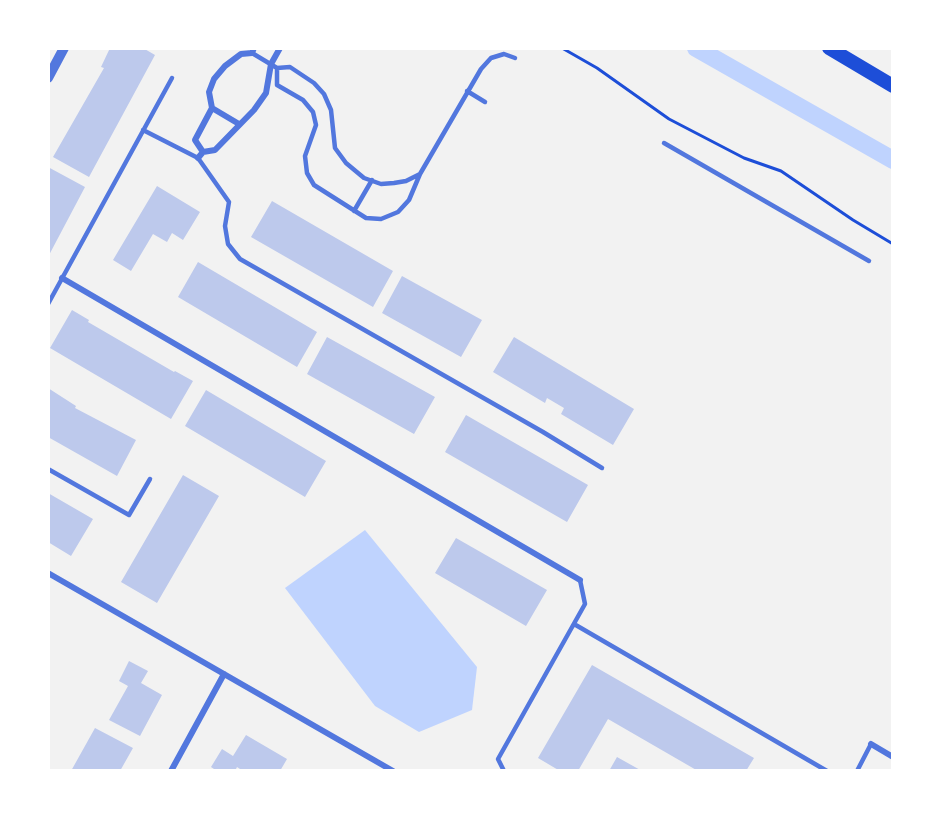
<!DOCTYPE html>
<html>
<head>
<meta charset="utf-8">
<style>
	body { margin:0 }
	#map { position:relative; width:941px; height:819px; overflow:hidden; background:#f2f2f2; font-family:"Source Sans 3",sans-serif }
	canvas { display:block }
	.frame { position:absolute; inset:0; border:50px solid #fff; pointer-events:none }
</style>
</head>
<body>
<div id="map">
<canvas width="941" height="819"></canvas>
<div class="frame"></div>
</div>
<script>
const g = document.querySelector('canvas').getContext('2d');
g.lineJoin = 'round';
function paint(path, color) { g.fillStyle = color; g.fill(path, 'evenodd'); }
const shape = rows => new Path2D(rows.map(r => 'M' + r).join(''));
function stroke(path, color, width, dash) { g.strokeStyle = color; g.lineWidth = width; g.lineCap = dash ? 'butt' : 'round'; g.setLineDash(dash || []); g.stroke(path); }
paint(shape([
	[365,530,477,667,472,710,419,732,375,706,285,588]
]), '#bfd3fe');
stroke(shape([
	[696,48,893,160]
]), '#bfd3fe', 18);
paint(shape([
	[110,48,143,48,155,55,89,177,53,157,104,68,101,67],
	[48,167,85,187,48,257],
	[157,186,200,212,183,240,172,233,167,242,153,234,131,271,113,260],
	[272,201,393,271,373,307,251,237],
	[198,262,317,332,297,367,178,297],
	[402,276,482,320,461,357,382,313],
	[72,310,89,320,88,322,174,372,175,371,193,381,171,419,50,348],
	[327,337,435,397,414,434,307,374],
	[514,337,634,409,613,445,561,414,564,408,547,398,545,403,493,372],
	[48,388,76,406,75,408,136,440,117,476,48,437],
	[206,390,326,461,305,497,185,426],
	[466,415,588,485,567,522,445,452],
	[183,475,219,496,157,603,121,582],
	[48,493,93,519,71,556,48,542],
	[456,538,547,590,526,626,435,573],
	[129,661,148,671,141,683,162,695,140,736,109,720,128,686,119,681],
	[592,665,754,758,746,771,698,771,608,719,578,771,560,771,538,758],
	[95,728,133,748,120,771,71,771],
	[246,735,287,759,280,771,243,771,237,767,235,771,217,771,211,767,222,749,233,756],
	[617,757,642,771,609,771]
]), '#bdc9ec');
stroke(shape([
	[562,48,597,68,669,119,744,158,781,171,853,220,893,244]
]), '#1d4ed8', 3);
stroke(shape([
	[252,53,277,68,290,67,314,83,324,94,331,110,335,148,346,163,364,178,381,184,394,183,406,181,420,174],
	[277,68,277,85,303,100,313,112,316,125,305,156,307,173,314,185,366,218,381,219,398,212,409,200,420,174,481,69,491,58,504,54,515,58],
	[467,91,485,102],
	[143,130,198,158,229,202,225,226,228,244,240,259,543,432,602,468],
	[664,143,869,261],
	[354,211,372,180],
	[48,304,172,78],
	[48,469,129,515,150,479],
	[574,624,827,771],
	[504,771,498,759,585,604,580,580],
	[857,771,871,744]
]), '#5277de', 4.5);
stroke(shape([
	[212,108,239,124],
	[203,152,195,140,212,108,209,92,214,79,225,66,241,54,252,53,254,48],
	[198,158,203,152,215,150,254,110,266,93,271,64,280,48],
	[62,278,580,580],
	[48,573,393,771],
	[871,744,893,757],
	[171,771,224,674]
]), '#5277de', 6);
stroke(shape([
	[48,78,64,48]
]), '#5277de', 10);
stroke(shape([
	[829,48,893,86]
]), '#1d4ed8', 14);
</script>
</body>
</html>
